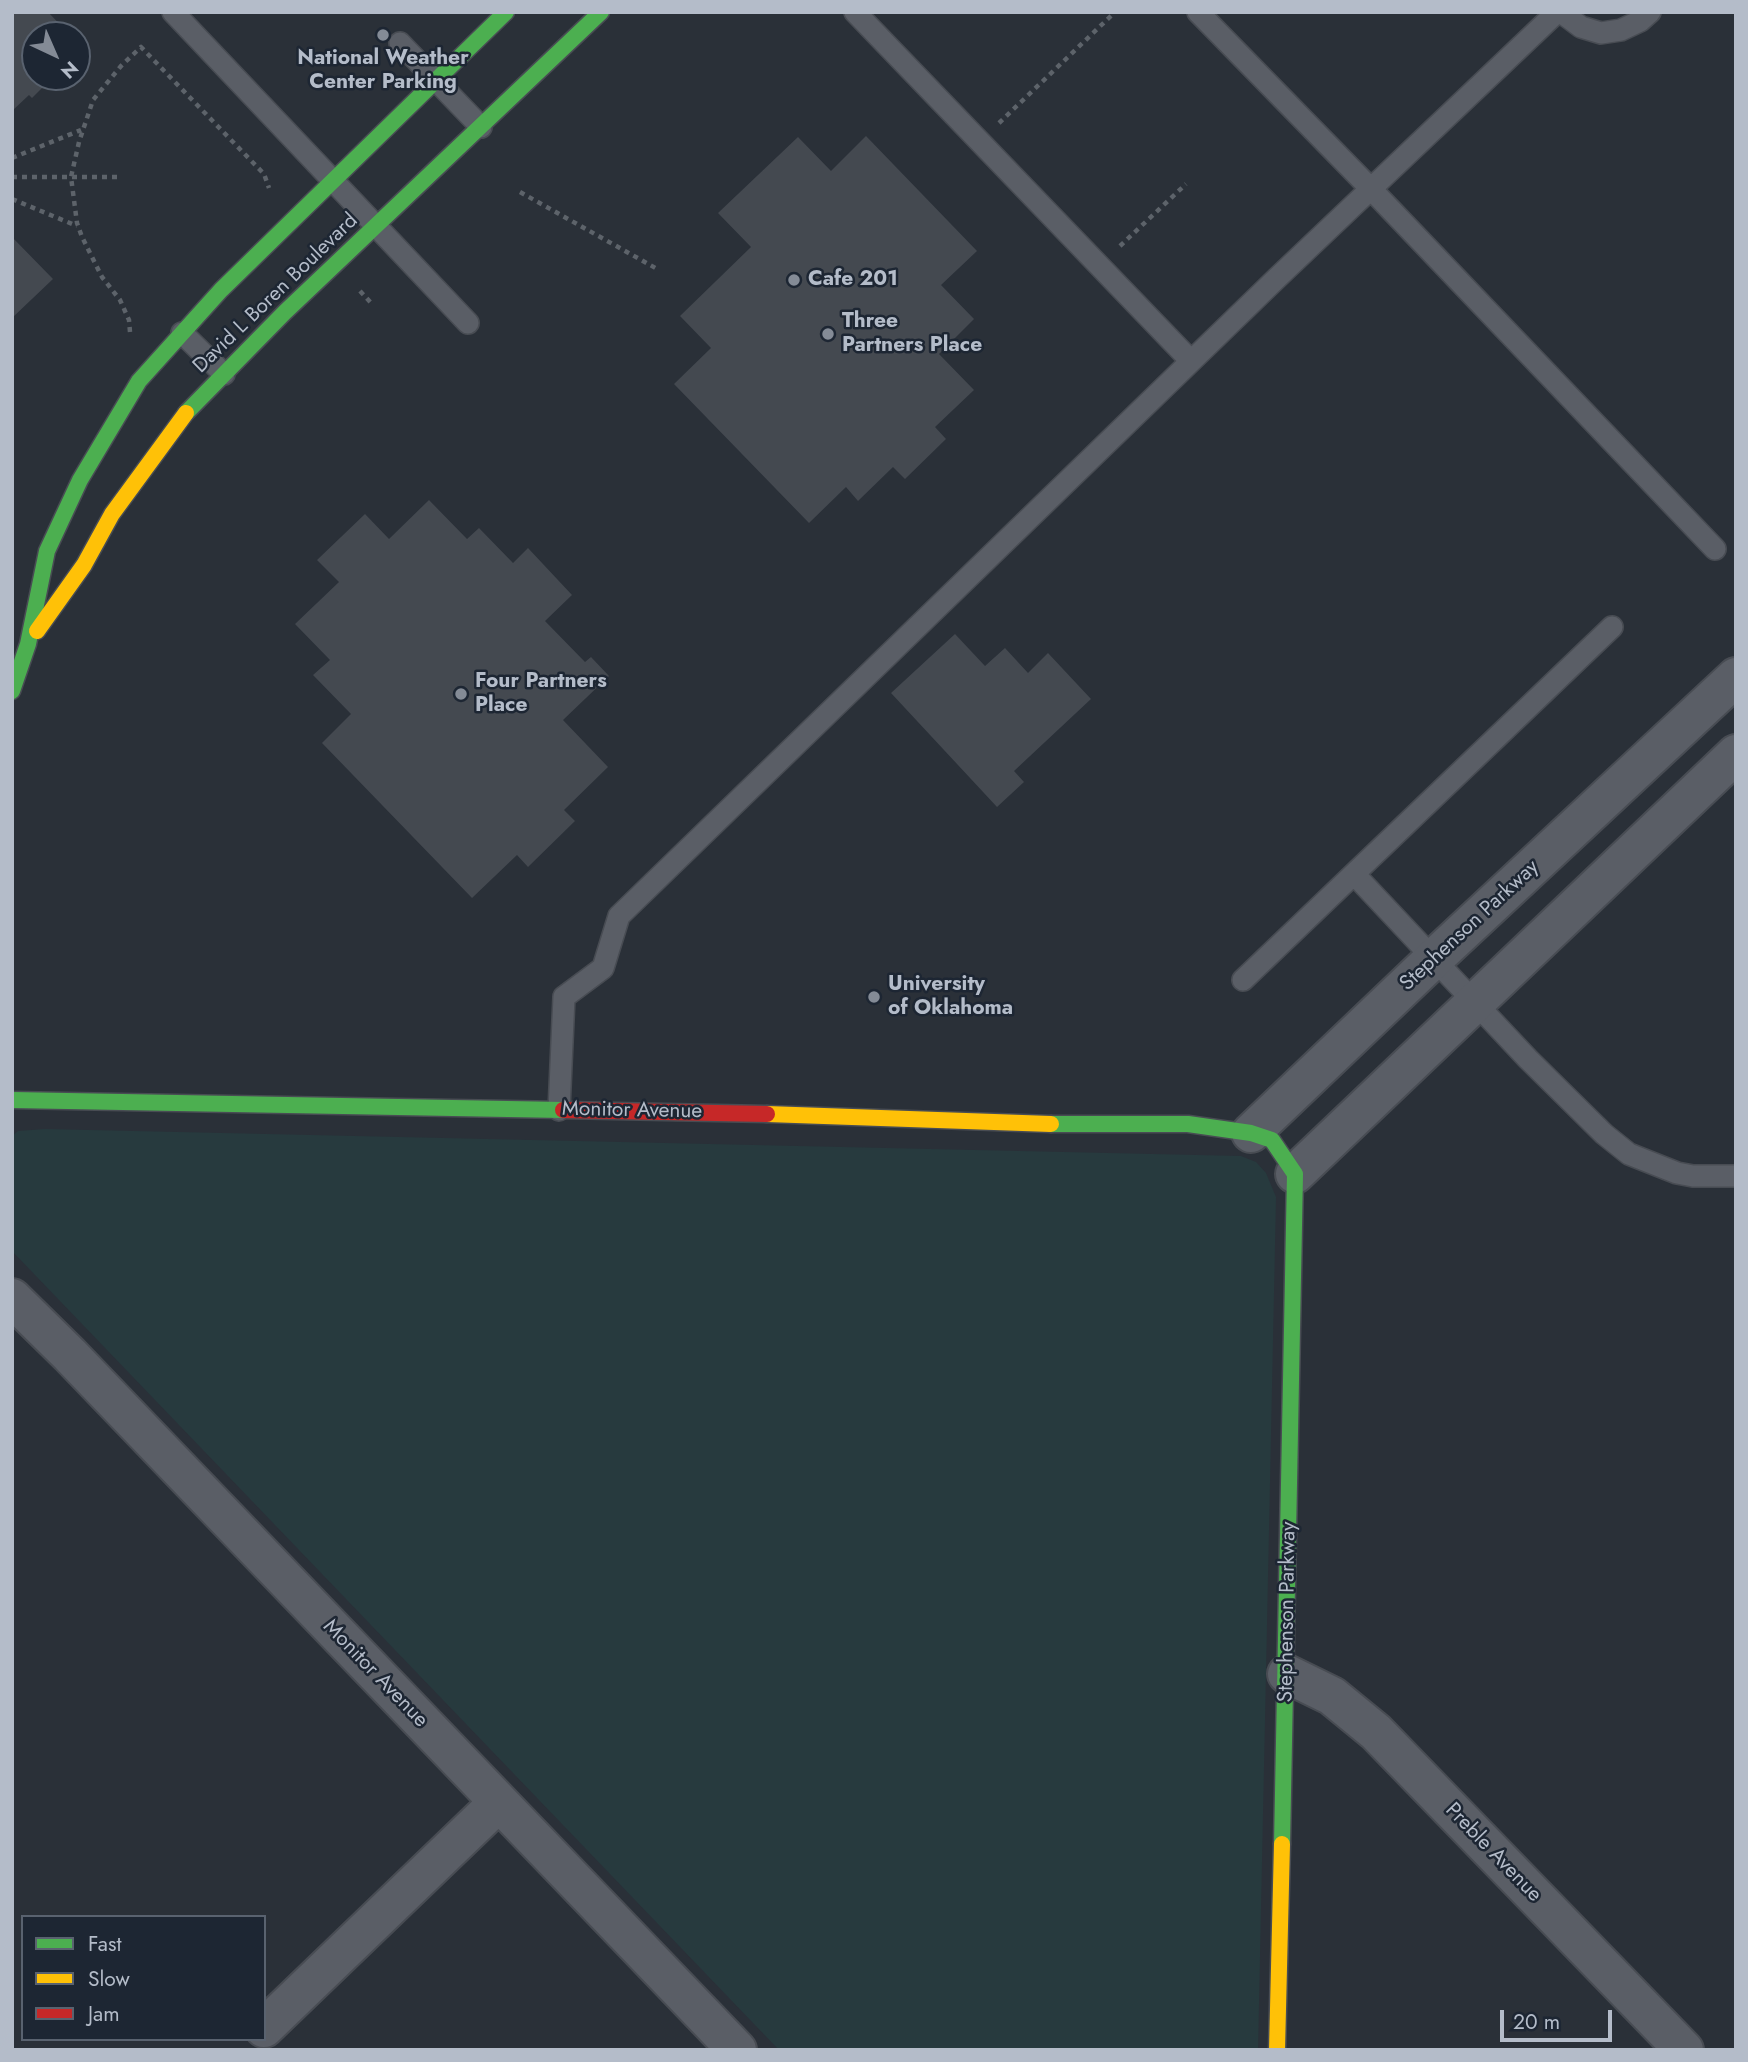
<!DOCTYPE html>
<html>
<head>
<meta charset="utf-8">
<style>
	body { margin:0 }
	#map { position:relative; width:1748px; height:2062px; overflow:hidden; background:#2a3038; font-family:Jost,sans-serif }
	canvas { display:block }
	.frame { position:absolute; inset:0; border:14px solid #b4bcc9; pointer-events:none }
	.legend { position:absolute; left:21px; top:1915px; width:245px; height:126px; box-sizing:border-box; background:#1d2633; border:2px solid #59626f; margin:0; padding:9px 12px; list-style:none; font-size:21px; color:#b4bcc9 }
	.legend li { display:flex; align-items:center; gap:14px; height:35px }
	.legend b { width:35px; border:2px solid #59626f }
	.north { position:absolute; left:21px; top:21px; width:70px; height:70px; box-sizing:border-box; background:#1d2633; border:2px solid #59626f; border-radius:50%; rotate:136deg; font-size:19px; font-weight:700; line-height:28px; text-align:center; color:#b4bcc9 }
	.north::after { content:''; display:block; margin:auto; width:24px; height:32px; background:#848b96; clip-path:polygon(50% 0,100% 100%,50% 72%,0 100%) }
	.scale { position:absolute; left:1500px; top:2010px; width:112px; height:32px; box-sizing:border-box; border:4px solid #b4bcc9; border-top:0; padding-left:9px; font-size:21px; line-height:24px; white-space:nowrap; color:#b4bcc9; -webkit-text-stroke:5px #1d2633; paint-order:stroke }
</style>
</head>
<body>
<div id="map">
<canvas width="1748" height="2062"></canvas>
<div class="frame"></div>
<ul class="legend">
<li><b style="height:9px;background:#4caf50"></b>Fast</li>
<li><b style="height:9px;background:#ffc107"></b>Slow</li>
<li><b style="height:9px;background:#c62828"></b>Jam</li>
</ul>
<div class="north">N</div>
<div class="scale">20 m</div>
</div>
<script>
const g = document.querySelector('canvas').getContext('2d');
g.lineJoin = 'round';
function paint(path, color) { g.fillStyle = color; g.fill(path, 'evenodd'); }
const shape = rows => new Path2D(rows.map(r => 'M' + r).join(''));
function stroke(path, color, width, dash) { g.strokeStyle = color; g.lineWidth = width; g.lineCap = dash ? 'butt' : 'round'; g.setLineDash(dash || []); g.stroke(path); }
function label(font, color, halo, rows, align = 'center') {
  g.font = font + ' Jost,sans-serif'; g.lineWidth = 5; g.setLineDash([]); g.textBaseline = 'middle'; g.strokeStyle = halo; g.fillStyle = color; for (const [text, x, y, turn = 0] of rows) {
    g.save(); g.translate(x, y); g.rotate((+turn || 0) * Math.PI / 180); g.textAlign = isNaN(turn) ? turn : align; if (halo) g.strokeText(text, 0, 0); g.fillText(text, 0, 0); g.restore();
  }
}
paint(shape([
	[45,1129,1241,1156,1256,1162,1266,1173,1276,1197,1258,2050,779,2050,12,1251,12,1136,18,1131]
]), '#273a3e');
paint(shape([
	[12,12,48,12,70,35,35,35,35,77,53,77,32,98,29,95,12,111],
	[866,136,977,251,941,285,974,319,939,354,974,390,935,427,946,439,905,479,893,467,858,501,846,487,809,523,674,384,711,348,680,316,751,247,718,213,798,137,831,171],
	[12,237,53,279,12,318],
	[429,500,467,539,479,528,513,563,528,548,572,595,545,621,585,662,591,657,609,676,563,720,608,767,564,810,575,821,528,867,517,855,472,898,322,743,351,714,313,675,330,660,295,624,339,582,317,560,365,514,389,539],
	[955,634,985,666,1005,648,1028,673,1048,653,1091,699,1014,771,1024,782,997,807,891,693]
]), '#444950');
const lane = shape([
	[173,12,468,323],
	[855,12,1191,361],
	[1198,12,1371,189,1715,549],
	[1561,12,1581,27,1601,33,1621,30,1640,21,1650,12],
	[400,43,481,127],
	[182,333,224,374],
	[1354,874,1528,1059,1604,1134,1629,1154,1677,1173,1693,1176,1736,1176],
	[1243,980,1612,627],
	[559,1110,564,997,603,968,619,916,1277,278,1557,12]
]);
const street = shape([
	[1251,1133,1425,967,1736,677],
	[1295,1174,1736,754],
	[12,1298,70,1355,737,2050],
	[1287,1674,1332,1696,1376,1732,1684,2050],
	[264,2028,499,1802]
]);
const fast = shape([
	[186,413,285,312,601,12],
	[12,691,28,644,47,551,80,480,139,381,221,290,506,12],
	[12,1100,563,1110],
	[1051,1124,1188,1124,1251,1133,1272,1140,1295,1174,1282,1844]
]);
const slow = shape([
	[37,631,84,565,112,514,186,413],
	[767,1114,1051,1124],
	[1277,2050,1282,1844]
]);
const jam = shape([
	[563,1110,767,1114]
]);
stroke(lane, '#484c53', 24);
stroke(street, '#484c53', 42);
stroke(fast, '#484c53', 19);
stroke(slow, '#484c53', 19);
stroke(jam, '#484c53', 19);
stroke(shape([
	[999,123,1115,12],
	[12,158,81,130],
	[12,177,118,177],
	[520,192,659,270],
	[12,199,77,226],
	[1120,246,1186,184],
	[360,291,372,304],
	[130,332,129,320,120,300,102,277,82,237,77,223,71,177,79,142,93,100,121,66,141,47,264,174,269,188]
]), '#5d636a', 4.5, [5, 5]);
stroke(lane, '#5a5e66', 21);
stroke(street, '#5a5e66', 38);
stroke(fast, '#4caf50', 16);
stroke(slow, '#ffc107', 16);
stroke(jam, '#c62828', 16);
for (const [x, y, r, color] of [
	[383,35,7,"#848b96"],
	[794,280,7,"#848b96"],
	[828,334,7,"#848b96"],
	[461,694,7,"#848b96"],
	[874,997,7,"#848b96"]
]) { const dot = new Path2D(); dot.arc(x, y, r, 0, 2 * Math.PI); g.fillStyle = color; g.fill(dot); stroke(dot, '#1d2633', 2.5); }
label('bold 21px', '#b4bcc9', '#1d2633', [
	["National Weather",383,59,"center"],
	["Center Parking",383,83,"center"],
	["Cafe 201",808,280],
	["Three",842,322],
	["Partners Place",842,346],
	["Four Partners",475,682],
	["Place",475,706],
	["University",888,985],
	["of Oklahoma",888,1009]
], 'left');
label('21px', '#b4bcc9', '#1d2633', [
	["David L Boren Boulevard",276,294,-44],
	["Stephenson Parkway",1470,926,-43],
	["Monitor Avenue",632,1111,1],
	["Stephenson Parkway",1288,1612,-89],
	["Monitor Avenue",375,1674,46],
	["Preble Avenue",1493,1853,46]
]);
</script>
</body>
</html>
